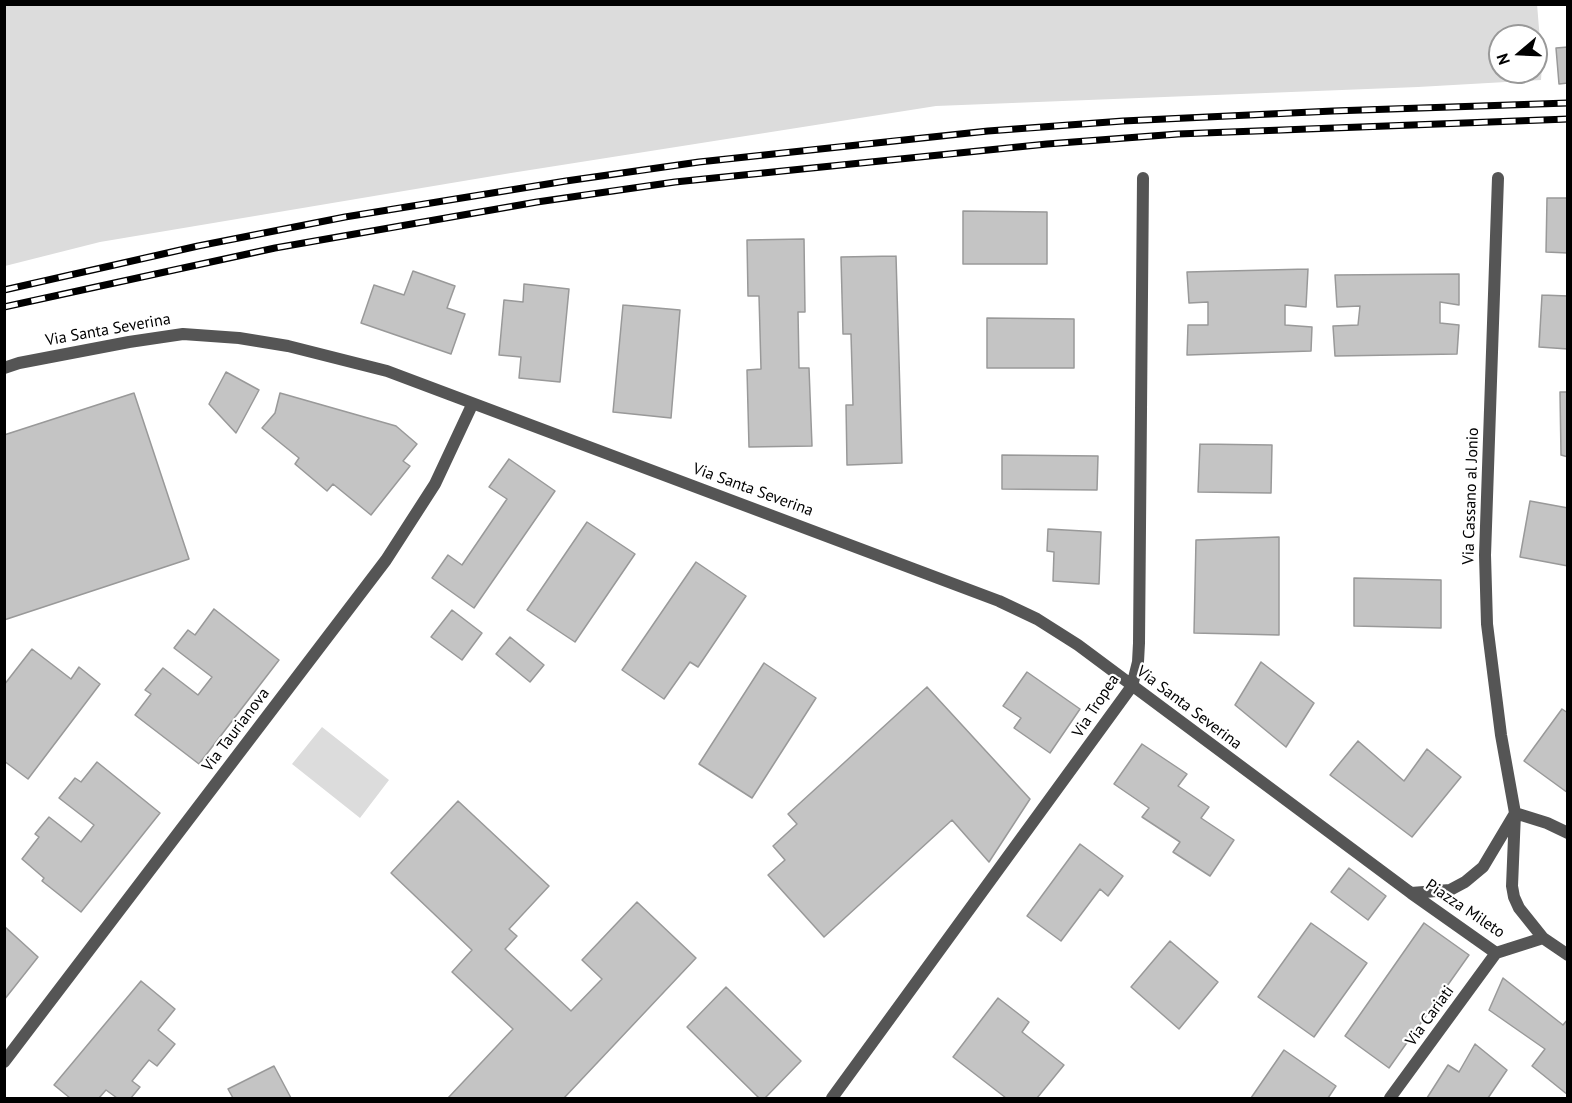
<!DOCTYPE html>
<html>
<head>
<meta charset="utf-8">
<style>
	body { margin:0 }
	#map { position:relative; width:1572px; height:1103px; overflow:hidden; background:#fff; font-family:"PT Sans",sans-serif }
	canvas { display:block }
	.frame { position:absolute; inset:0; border:6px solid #000; pointer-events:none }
	.north { position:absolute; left:1488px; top:24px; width:60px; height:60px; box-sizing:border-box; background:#fff; border:2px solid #999; border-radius:50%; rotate:251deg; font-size:16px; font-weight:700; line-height:24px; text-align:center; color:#000 }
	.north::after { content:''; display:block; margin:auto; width:21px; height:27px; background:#000; clip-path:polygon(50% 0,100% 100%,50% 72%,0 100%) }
</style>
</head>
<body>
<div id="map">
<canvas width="1572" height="1103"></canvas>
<div class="frame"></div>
<div class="north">N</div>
</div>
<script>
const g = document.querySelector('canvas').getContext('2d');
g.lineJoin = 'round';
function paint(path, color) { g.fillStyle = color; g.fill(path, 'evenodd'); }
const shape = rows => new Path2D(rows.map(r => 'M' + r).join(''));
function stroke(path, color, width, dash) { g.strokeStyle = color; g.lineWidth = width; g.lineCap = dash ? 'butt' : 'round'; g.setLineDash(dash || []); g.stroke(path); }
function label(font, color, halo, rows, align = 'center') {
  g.font = font + ' "PT Sans",sans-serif'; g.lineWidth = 4.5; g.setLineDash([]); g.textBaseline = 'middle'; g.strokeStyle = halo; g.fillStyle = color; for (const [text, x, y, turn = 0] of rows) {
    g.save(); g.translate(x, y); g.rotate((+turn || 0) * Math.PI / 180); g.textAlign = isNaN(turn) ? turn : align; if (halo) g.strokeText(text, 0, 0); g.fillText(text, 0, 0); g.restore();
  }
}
paint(shape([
	[5,4,1537,4,1542,65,1541,80,1418,87,936,106,511,173,100,242,5,266],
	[1500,36,1536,36,1536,72,1500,72],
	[322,727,389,780,360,818,292,764]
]), '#dcdcdc');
const building = shape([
	[1568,47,1568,83,1559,84,1556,48,1568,47],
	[1547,198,1568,198,1568,253,1546,252,1547,198],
	[963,211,1047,212,1047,264,963,264,963,211],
	[804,239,805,312,798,312,799,368,809,368,812,446,749,447,747,370,761,369,759,296,748,296,747,240,804,239],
	[896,256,902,463,847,465,846,405,853,405,851,334,843,334,841,257,896,256],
	[1308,269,1306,307,1285,305,1285,325,1312,327,1311,351,1187,355,1188,325,1208,325,1208,302,1189,303,1187,272,1308,269],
	[413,271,455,286,447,308,465,314,451,354,361,323,374,285,404,295,413,271],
	[1459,274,1459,305,1440,302,1440,323,1459,325,1457,354,1335,356,1333,326,1358,325,1360,306,1337,307,1335,275,1459,274],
	[524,284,569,289,560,382,519,378,521,357,499,355,504,300,523,302,524,284],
	[1542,295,1568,296,1568,349,1539,347,1542,295],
	[623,305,680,310,671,418,613,412,623,305],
	[987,318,1074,319,1074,368,987,368,987,318],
	[226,372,259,390,236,433,209,404,226,372],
	[1560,392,1568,392,1568,457,1561,455,1560,392],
	[134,393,189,559,4,620,4,435,134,393],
	[280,393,396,426,417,444,403,461,410,466,371,515,333,484,327,491,295,464,299,458,262,428,275,413,280,393],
	[1200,444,1272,445,1271,493,1198,492,1200,444],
	[1002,455,1098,456,1097,490,1002,489,1002,455],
	[509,459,555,491,474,608,432,578,448,555,462,565,507,499,489,487,509,459],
	[1530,501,1568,508,1568,566,1520,557,1530,501],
	[587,522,635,554,575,642,527,610,587,522],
	[1048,529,1101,532,1099,584,1053,581,1054,552,1047,551,1048,529],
	[1279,537,1279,635,1194,633,1196,540,1279,537],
	[696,562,746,596,698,667,690,662,664,699,622,670,696,562],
	[1354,578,1441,580,1441,628,1354,626,1354,578],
	[214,609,279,660,199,764,135,715,151,694,145,690,163,668,198,695,212,677,174,648,188,630,195,635,214,609],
	[452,610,482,633,462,660,431,637,452,610],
	[510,637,544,665,530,682,496,654,510,637],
	[32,649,71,679,79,667,100,684,28,779,4,761,4,685,32,649],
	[1261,662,1314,703,1286,747,1235,705,1261,662],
	[764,663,816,698,752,798,699,764,764,663],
	[1027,672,1080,709,1050,753,1014,728,1021,718,1003,706,1027,672],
	[927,687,1030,799,989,862,952,820,824,937,768,875,785,860,773,846,797,824,788,814,927,687],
	[1562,709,1568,713,1568,793,1524,761,1562,709],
	[1358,741,1404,781,1427,749,1461,777,1412,837,1330,775,1358,741],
	[1142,744,1187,774,1178,786,1209,807,1201,818,1234,840,1210,876,1173,852,1180,842,1142,817,1149,808,1114,784,1142,744],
	[97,762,160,813,81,912,42,881,44,878,22,859,39,837,35,834,49,817,81,842,94,825,59,798,75,778,81,782,97,762],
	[458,801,549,886,509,929,517,936,505,949,571,1011,602,979,582,960,637,902,696,958,564,1098,448,1098,513,1029,452,972,472,950,391,873,458,801],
	[1080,844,1123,876,1108,896,1100,889,1061,941,1027,916,1080,844],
	[1349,868,1386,896,1368,920,1331,892,1349,868],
	[1311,923,1367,963,1314,1037,1258,997,1311,923],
	[1424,923,1469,955,1389,1068,1345,1036,1424,923],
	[4,926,38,957,4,1000,4,926],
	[1170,941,1218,982,1179,1029,1131,987,1170,941],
	[1503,978,1563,1025,1568,1019,1568,1095,1532,1066,1545,1049,1489,1010,1503,978],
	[141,981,175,1009,158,1030,175,1044,157,1066,149,1060,132,1081,140,1087,131,1098,117,1098,106,1090,99,1098,70,1098,54,1085,141,981],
	[726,987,801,1061,765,1098,759,1098,687,1027,726,987],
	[998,998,1029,1022,1022,1032,1064,1065,1037,1098,1006,1098,953,1057,998,998],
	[1475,1044,1507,1070,1488,1098,1427,1098,1448,1065,1459,1072,1475,1044],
	[1284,1050,1336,1086,1328,1098,1251,1098,1284,1050],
	[274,1066,291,1098,233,1098,228,1089,274,1066]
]);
paint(building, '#c4c4c4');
stroke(building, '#999', 1.5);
stroke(shape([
	[1498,178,1485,555,1487,624,1501,735,1515,813,1512,886,1514,897,1519,908,1543,938,1568,955],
	[4,368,19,363,129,342,183,334,239,338,288,346,387,371,999,601,1037,619,1078,645,1411,893,1496,953],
	[1515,813,1547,823,1568,833],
	[1411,893,1450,890,1465,882,1483,867,1514,815],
	[1496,953,1543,938],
	[4,1062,386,560,435,484,472,405],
	[832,1098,1132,686,1138,662,1139,643,1143,178],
	[1390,1098,1496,953]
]), '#555', 12);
const rail = shape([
	[4,290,198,246,345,217,566,181,699,162,988,131,1123,121,1333,111,1568,103],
	[4,307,275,248,537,202,675,182,1047,144,1178,134,1568,119]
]);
stroke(rail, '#000', 7);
stroke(rail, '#fff', 4.5, [14]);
label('16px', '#000', '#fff', [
	["Via Santa Severina",108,330,-10],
	["Via Santa Severina",753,490,20],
	["Via Cassano al Jonio",1471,496,-88],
	["Via Tropea",1096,706,-57],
	["Via Santa Severina",1189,708,37],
	["Via Taurianova",236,730,-53],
	["Piazza Mileto",1465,909,34],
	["Via Cariati",1430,1016,-54]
]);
</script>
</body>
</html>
